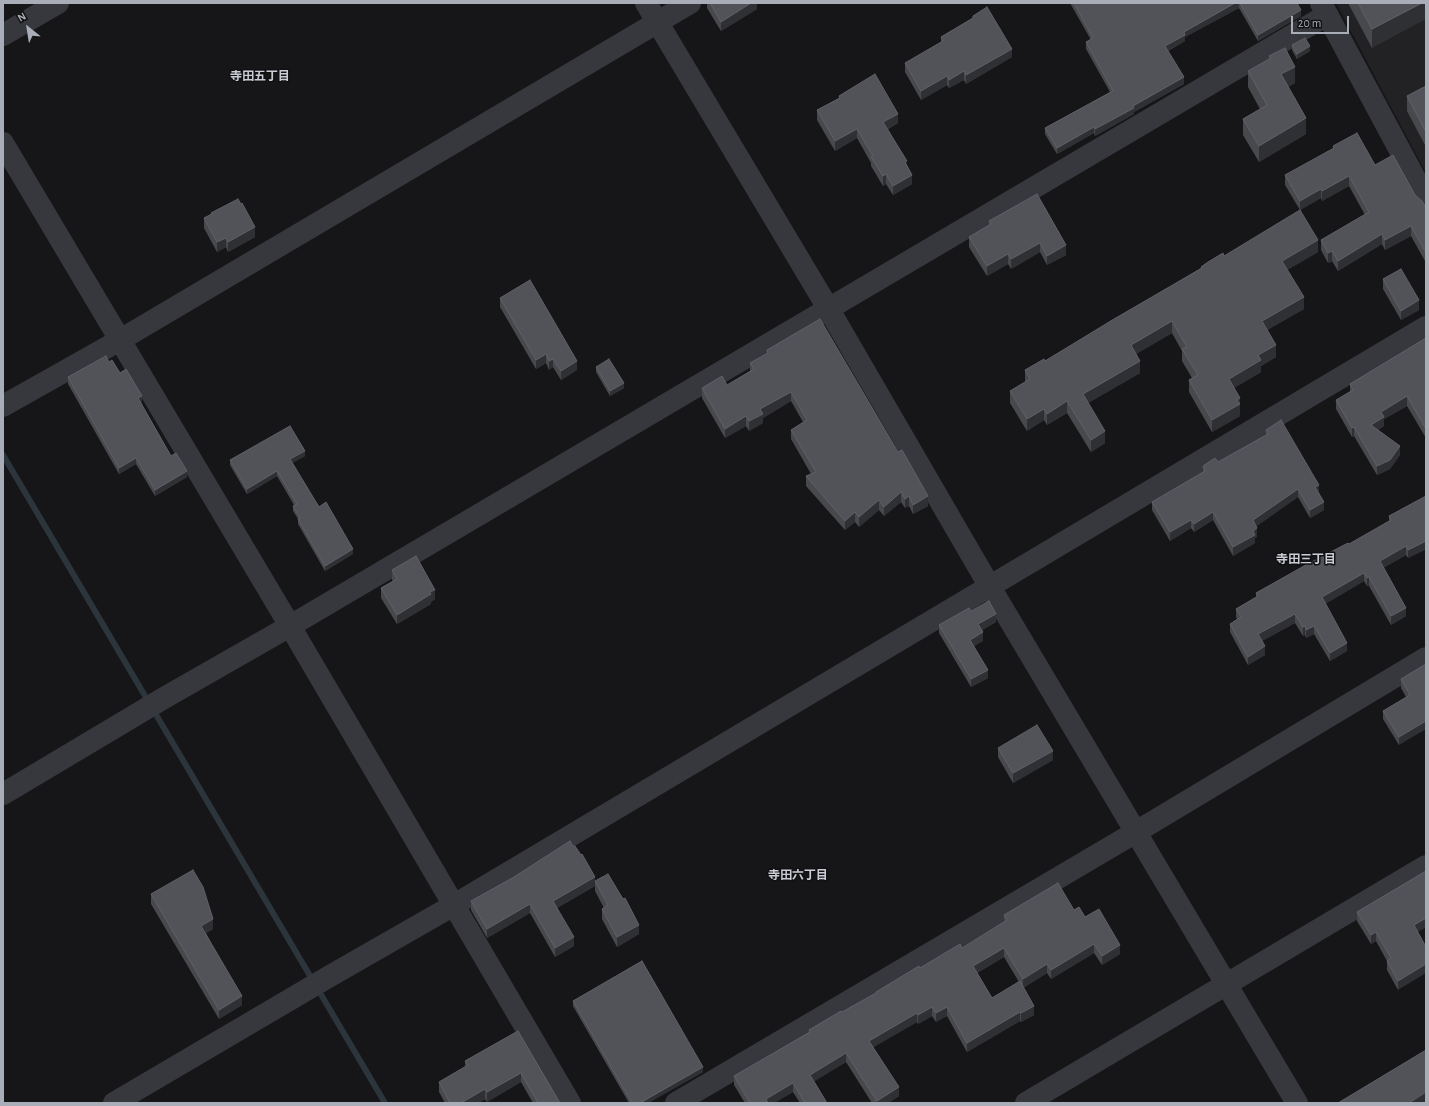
<!DOCTYPE html>
<html>
<head>
<meta charset="utf-8">
<style>
	body { margin:0 }
	#map { position:relative; width:1429px; height:1106px; overflow:hidden; background:#161618; font-family:"Alegreya Sans",sans-serif }
	canvas { display:block }
	.frame { position:absolute; inset:0; border:4px solid #a8adb8; pointer-events:none }
	.north { position:absolute; left:8px; top:8px; width:40px; height:40px; -webkit-text-stroke:3px #111113; paint-order:stroke; rotate:330deg; font-size:11px; font-weight:700; line-height:16px; text-align:center; color:#a8adb8 }
	.north::after { content:''; display:block; margin:auto; width:14px; height:18px; background:#a8adb8; clip-path:polygon(50% 0,100% 100%,50% 72%,0 100%) }
	.scale { position:absolute; left:1291px; top:16px; width:58px; height:18px; box-sizing:border-box; border:2px solid #a8adb8; border-top:0; padding-left:5px; font-size:12px; line-height:14px; white-space:nowrap; color:#a8adb8; -webkit-text-stroke:3px #111113; paint-order:stroke }
</style>
</head>
<body>
<div id="map">
<canvas width="1429" height="1106"></canvas>
<div class="frame"></div>
<div class="north">N</div>
<div class="scale">20 m</div>
</div>
<script>
const g = document.querySelector('canvas').getContext('2d');
g.lineJoin = 'round';
function paint(path, color) { g.fillStyle = color; g.fill(path, 'evenodd'); }
const shape = rows => new Path2D(rows.map(r => 'M' + r).join(''));
function stroke(path, color, width, dash) { g.strokeStyle = color; g.lineWidth = width; g.lineCap = dash ? 'butt' : 'round'; g.setLineDash(dash || []); g.stroke(path); }
function label(font, color, halo, rows, align = 'center') {
  g.font = font + ' "Alegreya Sans","Noto Sans JP",sans-serif'; g.lineWidth = 3; g.setLineDash([]); g.textBaseline = 'middle'; g.strokeStyle = halo; g.fillStyle = color; for (const [text, x, y, turn = 0] of rows) {
    g.save(); g.translate(x, y); g.rotate((+turn || 0) * Math.PI / 180); g.textAlign = isNaN(turn) ? turn : align; if (halo) g.strokeText(text, 0, 0); g.fillText(text, 0, 0); g.restore();
  }
}
paint(shape([
	[1336,3,1426,3,1426,173]
]), '#222225');
stroke(shape([
	[3,455,385,1103]
]), '#2c353c', 6);
stroke(shape([
	[646,3,828,308,990,587,1297,1103],
	[1321,3,1426,199],
	[3,35,58,3],
	[3,143,290,626,570,1103],
	[3,406,120,340,690,3],
	[3,794,164,698,290,626,1327,15],
	[114,1103,330,976,454,905,1426,327],
	[676,1103,1136,832,1426,658],
	[1026,1103,1426,866]
]), '#37383d', 22);
paint(shape([
	[707,3,757,3,757,9,721,31,707,8],
	[1070,3,1297,3,1301,16,1258,41,1239,8,1185,37,1185,41,1168,51,1184,84,1134,112,1134,114,1095,136,1094,133,1057,154,1045,134,1045,128,1110,92,1086,49,1086,42,1091,40],
	[1348,3,1426,3,1372,48],
	[973,16,1012,57,966,84,964,80,949,88,947,85,921,100,905,72,905,63,941,42,941,37,973,18],
	[1292,45,1310,51,1297,59,1292,50],
	[1269,56,1295,83,1288,87,1306,134,1259,162,1243,135,1243,119,1260,109,1248,87,1248,71,1269,59],
	[1426,86,1426,147,1407,111,1407,96],
	[839,96,898,123,888,129,907,165,912,184,893,195,886,184,883,186,871,166,871,163,857,138,835,151,817,120,817,110,839,98],
	[1333,146,1375,165,1415,195,1426,208,1425,261,1411,236,1385,250,1382,244,1338,271,1332,261,1328,263,1321,250,1321,240,1365,215,1349,186,1322,201,1321,198,1300,210,1285,185,1285,175,1333,149],
	[211,213,255,237,228,252,226,247,217,252,204,228,204,218,211,214],
	[989,221,1066,255,1047,265,1040,252,1011,269,1008,264,987,276,969,247,969,237,989,225],
	[1318,252,1287,270,1304,309,1267,330,1276,357,1261,366,1261,372,1234,388,1240,410,1240,416,1212,432,1189,392,1189,380,1192,378,1182,361,1182,351,1172,333,1136,354,1140,373,1088,403,1105,443,1091,452,1067,413,1047,425,1044,420,1027,431,1010,403,1010,391,1025,382,1025,370,1045,361,1201,268,1201,267,1224,256],
	[1383,279,1419,310,1401,320,1383,289],
	[500,298,577,370,561,380,553,367,549,370,546,363,536,369,500,307],
	[1426,338,1426,438,1407,406,1384,419,1384,426,1378,430,1400,455,1390,469,1377,475,1354,436,1352,437,1336,409,1336,400,1350,392,1350,384],
	[767,350,928,506,913,514,909,506,905,508,901,502,884,516,879,510,859,527,855,522,845,530,806,486,806,476,811,474,791,439,791,430,803,422,791,401,763,418,763,423,749,431,746,426,725,438,702,398,702,388,727,385,750,372,750,363,767,354],
	[596,367,624,388,610,396,596,372],
	[120,373,142,402,141,403,171,456,187,477,155,496,136,464,119,474,68,384,68,377],
	[1266,430,1319,493,1324,510,1310,518,1298,497,1256,526,1257,537,1255,538,1255,543,1233,556,1213,520,1194,532,1191,528,1170,541,1152,510,1152,502,1203,472,1203,466,1218,462,1266,435],
	[305,456,292,463,319,507,353,554,325,571,298,524,298,519,293,511,293,506,294,505,277,476,247,494,230,465,230,460],
	[1426,496,1426,549,1408,558,1406,555,1383,568,1406,616,1391,625,1369,586,1367,586,1364,581,1325,604,1347,651,1330,661,1314,634,1306,638,1305,635,1303,636,1295,623,1262,641,1265,655,1248,665,1230,632,1230,624,1237,619,1236,617,1236,609,1256,597,1256,593,1349,544,1389,521,1389,516],
	[392,570,435,599,431,602,431,604,397,624,381,598,381,588,393,581,392,580],
	[971,611,996,622,982,630,983,641,974,646,988,678,971,687,939,633,939,625],
	[1426,664,1399,745,1383,719,1383,711,1406,697,1401,688,1401,679],
	[998,748,1053,760,1013,783,998,757],
	[1426,871,1426,927,1417,932,1398,990,1387,970,1387,961,1376,941,1371,944,1357,921,1357,912],
	[595,881,639,934,617,947,602,919,602,909,604,908,595,891,595,886,557,908,574,946,555,957,530,913,487,938,471,910,471,901],
	[151,894,213,929,206,933,242,1005,219,1019,151,904],
	[1074,910,1085,917,1120,954,1102,965,1094,953,1051,979,1047,973,1023,988,1034,1015,1021,1022,1020,1021,967,1052,947,1016,936,1022,932,1016,918,1024,917,1022,873,1047,899,1096,888,1103,872,1103,846,1062,814,1081,827,1103,800,1103,793,1092,774,1103,745,1103,734,1085,734,1076,809,1032,809,1030,842,1012,876,993,876,992,920,968,962,948,1004,922,1004,915],
	[1004,957,1019,982,992,998,977,973],
	[573,1001,703,1072,648,1103,629,1103,573,1006],
	[518,1031,560,1103,533,1103,521,1082,487,1102,485,1099,478,1103,445,1103,439,1092,439,1082,465,1067,465,1061]
]), '#47494d');
paint(shape([
	[751,3,757,3,757,9,721,31,721,22],
	[1235,3,1239,3,1239,8,1185,37,1185,41,1165,52,1165,46,1184,32],
	[1422,3,1426,3,1426,19,1372,48,1372,29],
	[1301,10,1301,16,1258,41,1258,35],
	[1310,46,1310,51,1297,59,1297,54],
	[1012,49,1012,57,966,84,966,75],
	[1295,67,1295,83,1281,90,1281,74],
	[964,71,964,80,949,88,949,80],
	[947,76,947,85,921,100,921,91],
	[1184,77,1184,84,1134,112,1134,114,1095,136,1095,129,1133,106],
	[898,114,898,123,883,131,883,122],
	[1306,118,1306,134,1259,162,1259,146],
	[1094,127,1094,133,1057,154,1057,148],
	[857,129,857,138,835,151,835,141],
	[886,174,886,184,883,186,883,176],
	[912,175,912,184,893,195,893,186],
	[1349,176,1349,186,1322,201,1322,191],
	[1321,189,1321,198,1300,210,1300,201],
	[1411,226,1411,236,1385,250,1385,240],
	[255,227,255,237,228,252,228,242],
	[1382,234,1382,244,1338,271,1338,261],
	[226,238,226,247,217,252,217,242],
	[1318,240,1318,252,1282,273,1282,261],
	[1040,243,1040,252,1011,269,1011,259],
	[1066,245,1066,255,1047,265,1047,256],
	[1332,251,1332,261,1328,263,1328,253],
	[1425,251,1426,251,1426,260,1425,261],
	[1008,254,1008,264,987,276,987,266],
	[1304,297,1304,309,1262,333,1262,321],
	[1419,300,1419,310,1401,320,1401,311],
	[1172,321,1172,333,1131,357,1131,345],
	[1276,345,1276,357,1261,366,1261,372,1229,391,1229,379,1258,355],
	[546,354,546,363,536,369,536,360],
	[553,359,553,367,549,370,549,361],
	[577,361,577,370,561,380,561,371],
	[1140,361,1140,373,1083,406,1083,394],
	[624,383,624,388,610,396,610,391],
	[791,392,791,401,763,418,763,423,749,431,749,421,760,409],
	[142,396,142,402,138,404,138,398],
	[1407,396,1407,406,1384,419,1384,426,1371,434,1371,425,1381,412],
	[1240,398,1240,416,1212,432,1212,420],
	[1067,401,1067,413,1047,425,1047,414],
	[1044,409,1044,420,1027,431,1027,419],
	[746,416,746,426,725,438,725,429],
	[1354,427,1354,436,1352,437,1352,428],
	[1105,431,1105,443,1091,452,1091,440],
	[1400,446,1400,455,1390,469,1377,475,1377,466],
	[305,451,305,456,290,464,290,459],
	[136,458,136,464,119,474,119,468],
	[187,471,187,477,155,496,155,490],
	[277,471,277,476,247,494,247,489],
	[1319,485,1319,493,1315,487],
	[1298,489,1298,497,1253,529,1253,520],
	[901,492,901,502,884,516,884,507],
	[909,496,909,506,905,508,905,499],
	[928,496,928,506,913,514,913,505],
	[879,500,879,510,859,527,859,517],
	[1324,502,1324,510,1310,518,1310,510],
	[855,512,855,522,845,530,845,521],
	[1213,512,1213,520,1194,532,1194,524],
	[1191,520,1191,528,1170,541,1170,532],
	[1257,528,1257,537,1255,538,1255,543,1233,556,1233,547,1253,531],
	[1426,541,1426,549,1408,558,1408,550],
	[1406,546,1406,555,1380,570,1380,561],
	[353,549,353,554,325,571,325,566],
	[1364,573,1364,581,1322,606,1322,597],
	[1369,577,1369,586,1367,586,1367,578],
	[435,590,435,599,431,602,431,604,397,624,397,615],
	[1406,608,1406,616,1391,625,1391,616],
	[996,614,996,622,978,632,978,624],
	[1295,614,1295,623,1258,643,1258,634],
	[1305,626,1305,635,1303,636,1303,627],
	[1314,626,1314,634,1306,638,1306,630],
	[983,632,983,641,970,648,970,640],
	[1347,643,1347,651,1330,661,1330,653],
	[1265,646,1265,655,1248,665,1248,657],
	[988,670,988,678,971,687,971,679],
	[1426,721,1426,729,1399,745,1399,737],
	[1053,751,1053,760,1013,783,1013,773],
	[595,877,595,886,553,910,553,901],
	[530,904,530,913,487,938,487,929],
	[1426,918,1426,927,1414,934,1414,925],
	[213,919,213,929,201,936,201,926],
	[639,925,639,934,617,947,617,937],
	[1376,932,1376,941,1371,944,1371,935],
	[574,937,574,946,555,957,555,948],
	[1094,944,1094,953,1051,979,1051,970],
	[1120,945,1120,954,1102,965,1102,956],
	[1004,948,1004,957,973,975,973,966],
	[1047,964,1047,973,1023,988,1023,979],
	[1426,964,1426,973,1398,990,1398,981],
	[242,996,242,1005,219,1019,219,1010],
	[1034,1006,1034,1015,1021,1022,1021,1013],
	[932,1007,932,1016,918,1024,918,1015],
	[947,1007,947,1016,936,1022,936,1013],
	[1020,1012,1020,1021,967,1052,967,1043],
	[917,1013,917,1022,869,1050,869,1041],
	[846,1053,846,1062,810,1084,810,1075],
	[703,1067,703,1072,648,1103,640,1103],
	[521,1073,521,1082,487,1102,487,1092],
	[793,1083,793,1092,774,1103,766,1103,766,1099],
	[899,1087,899,1096,888,1103,877,1103,877,1101],
	[485,1089,485,1099,478,1103,461,1103],
	[1426,1092,1426,1102,1425,1103,1409,1103]
]), '#2f3033');
const building = shape([
	[710,3,751,3,721,22,710,3],
	[1074,3,1235,3,1184,32,1185,35,1165,46,1184,77,1133,106,1134,108,1095,129,1094,127,1057,148,1045,128,1113,91,1086,42,1093,38,1074,3],
	[1240,3,1297,3,1301,10,1258,35,1240,3],
	[1358,3,1422,3,1372,29,1358,3],
	[987,7,1012,49,966,75,964,71,949,80,947,76,921,91,905,63,943,41,941,37,973,18,973,16,987,7],
	[1305,38,1310,46,1297,54,1292,45,1305,38],
	[1285,48,1295,67,1281,74,1306,118,1259,146,1243,119,1267,105,1248,71,1271,58,1269,56,1285,48],
	[875,74,898,114,883,122,907,161,905,162,912,175,893,186,886,174,883,176,871,157,873,156,857,129,835,141,817,110,840,98,839,96,875,74],
	[1426,86,1426,132,1407,96,1426,86],
	[1357,133,1375,165,1393,155,1415,195,1422,201,1426,208,1426,251,1425,251,1411,226,1385,240,1382,234,1338,261,1332,251,1328,253,1321,240,1369,212,1349,176,1322,191,1321,189,1300,201,1285,175,1334,148,1333,146,1357,133],
	[1037,194,1066,245,1047,256,1040,243,1011,259,1008,254,987,266,969,237,991,224,989,221,1037,194],
	[238,199,241,204,242,203,255,227,228,242,226,238,217,242,204,218,212,214,211,213,238,199],
	[1300,210,1318,240,1282,261,1304,297,1262,321,1276,345,1258,355,1261,360,1229,379,1240,398,1237,400,1240,404,1212,420,1189,380,1198,375,1182,349,1187,347,1172,321,1131,345,1140,361,1083,394,1105,431,1091,440,1067,401,1047,414,1044,409,1027,419,1010,391,1030,379,1025,370,1044,359,1045,361,1114,319,1202,268,1201,267,1208,262,1223,253,1224,256,1300,210],
	[1401,269,1419,300,1401,311,1383,279,1401,269],
	[530,280,577,361,561,371,553,359,549,361,546,354,536,360,500,298,530,280],
	[820,319,898,452,902,450,928,496,913,505,909,496,905,499,901,492,884,507,879,500,859,517,855,512,845,521,806,476,816,472,791,430,807,420,791,392,760,409,763,414,749,421,746,416,725,429,702,388,722,376,727,385,754,369,750,363,768,353,767,350,820,319],
	[1426,338,1426,429,1407,396,1381,412,1384,417,1371,425,1400,446,1390,460,1377,466,1354,427,1352,428,1336,400,1353,390,1350,384,1426,338],
	[106,356,109,362,112,360,120,373,126,369,142,396,138,398,171,456,176,453,187,471,155,490,136,458,119,468,68,377,106,356],
	[609,359,624,383,610,391,596,367,609,359],
	[1281,420,1316,480,1319,485,1315,487,1324,502,1310,510,1298,489,1253,520,1257,528,1253,531,1255,535,1233,547,1213,512,1194,524,1191,520,1170,532,1152,502,1205,471,1203,466,1215,458,1218,462,1268,434,1266,430,1281,420],
	[290,426,305,451,290,459,319,507,326,502,353,549,325,566,298,519,300,518,293,506,297,504,277,471,247,489,230,460,290,426],
	[1426,496,1426,541,1408,550,1406,546,1380,561,1406,608,1391,616,1369,577,1367,578,1364,573,1322,597,1347,643,1330,653,1314,626,1306,630,1305,626,1303,627,1295,614,1258,634,1265,646,1248,657,1230,624,1241,617,1236,609,1258,596,1256,593,1304,566,1348,543,1349,544,1391,520,1389,516,1426,496],
	[416,556,435,590,430,592,431,594,397,615,381,588,397,579,392,570,416,556],
	[989,601,996,614,978,624,983,632,970,640,988,670,971,679,939,625,969,608,971,611,989,601],
	[1426,664,1426,721,1399,737,1383,711,1410,695,1401,679,1426,664],
	[1037,725,1053,751,1013,773,998,748,1037,725],
	[570,841,573,846,575,846,581,855,582,854,595,877,553,901,574,937,555,948,530,904,487,929,471,901,514,877,570,841],
	[193,870,203,887,213,919,201,926,242,996,219,1010,151,894,193,870],
	[1426,871,1426,918,1414,925,1426,947,1426,964,1398,981,1387,961,1391,958,1376,932,1371,935,1357,912,1426,871],
	[608,874,623,899,625,898,639,925,617,937,602,909,608,905,595,881,608,874],
	[1058,883,1074,910,1079,907,1085,917,1099,909,1120,945,1102,956,1094,944,1051,970,1047,964,1023,979,1004,948,973,966,992,998,1020,981,1034,1006,1021,1013,1020,1012,967,1043,947,1007,936,1013,932,1007,918,1015,917,1013,869,1041,899,1087,877,1101,846,1053,810,1075,827,1103,805,1103,793,1083,766,1099,768,1103,752,1103,752,1102,750,1103,734,1076,810,1032,809,1030,841,1011,842,1012,876,993,876,992,919,966,920,968,960,944,962,948,1007,920,1004,915,1058,883],
	[642,961,703,1067,640,1103,632,1103,573,1001,642,961],
	[518,1031,560,1103,538,1103,521,1073,487,1092,485,1089,461,1103,450,1103,439,1082,468,1065,465,1061,518,1031],
	[1426,1050,1426,1092,1409,1103,1338,1103,1426,1050]
]);
paint(building, '#525359');
stroke(building, '#5f6168', 1);
label('bold 12px', '#c9ccd4', '#111113', [
	["寺田五丁目",260,76],
	["寺田三丁目",1306,559],
	["寺田六丁目",798,875]
]);
</script>
</body>
</html>
